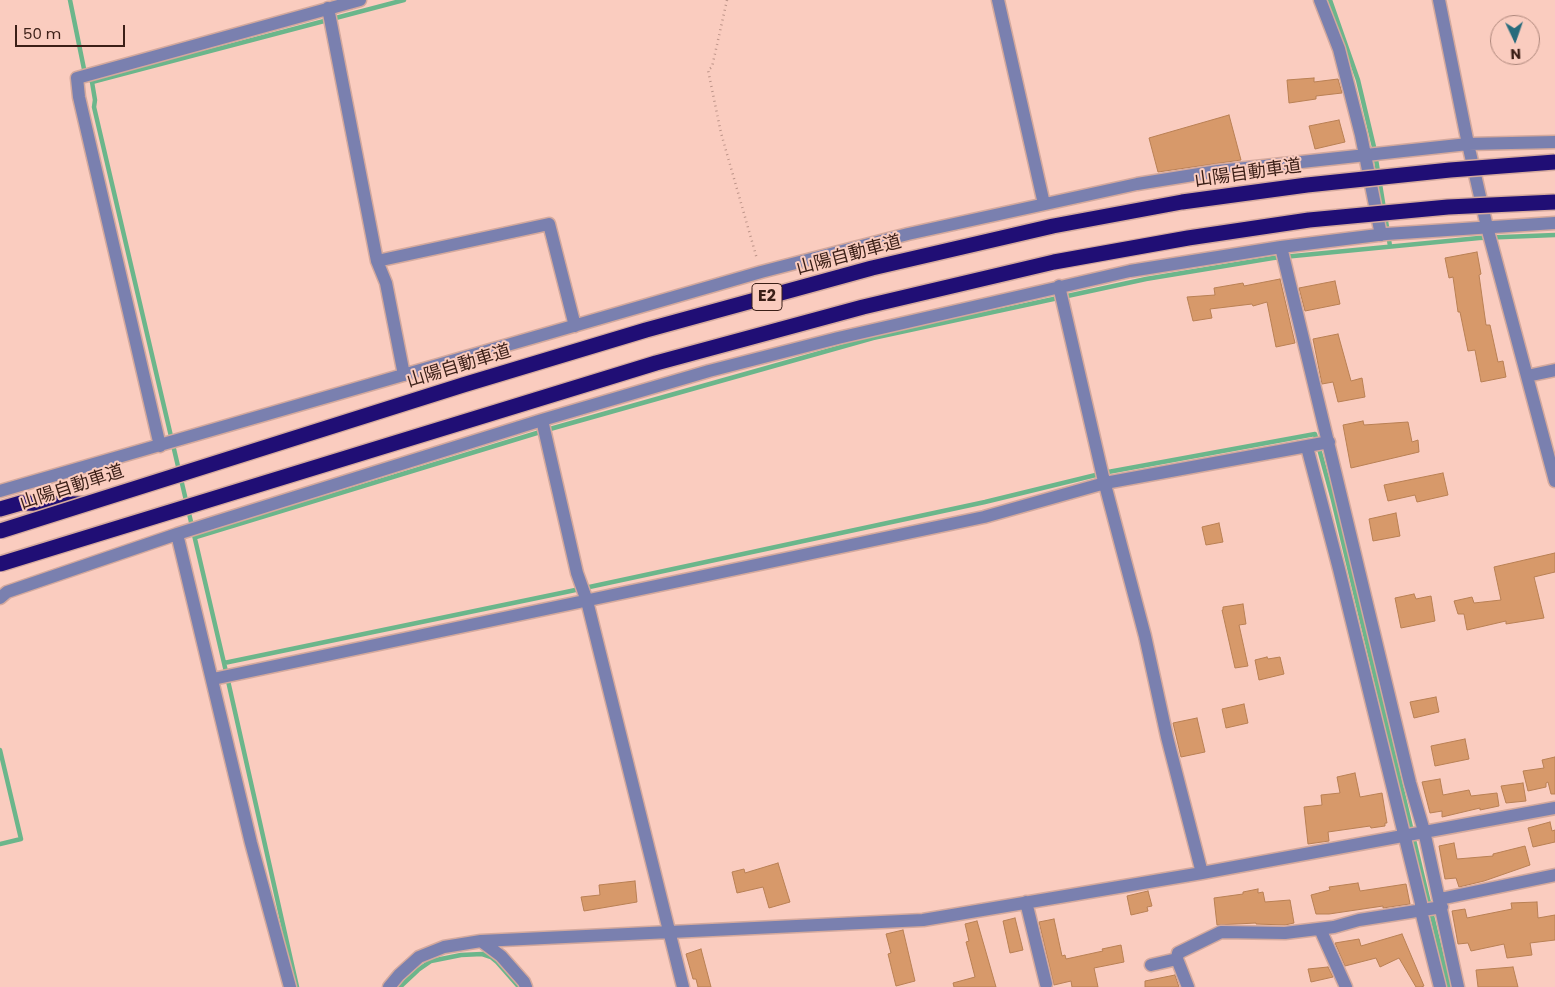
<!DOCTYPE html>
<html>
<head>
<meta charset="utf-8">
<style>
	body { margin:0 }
	#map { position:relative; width:1555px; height:987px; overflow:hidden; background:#faccbf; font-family:Poppins,sans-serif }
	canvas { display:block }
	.north { position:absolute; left:1490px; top:15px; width:50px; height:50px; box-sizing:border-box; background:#faccbf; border:1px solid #ae877c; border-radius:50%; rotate:177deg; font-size:14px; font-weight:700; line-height:20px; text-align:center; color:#3b1f17 }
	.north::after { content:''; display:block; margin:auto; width:18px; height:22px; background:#276b7c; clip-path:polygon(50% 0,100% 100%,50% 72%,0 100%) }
	.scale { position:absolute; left:15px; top:25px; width:110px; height:22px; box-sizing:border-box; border:2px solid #3b1f17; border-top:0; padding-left:6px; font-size:15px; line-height:18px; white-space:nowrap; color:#3b1f17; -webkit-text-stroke:4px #faccbf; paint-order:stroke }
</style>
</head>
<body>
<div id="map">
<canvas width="1555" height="987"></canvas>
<div class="north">N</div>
<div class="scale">50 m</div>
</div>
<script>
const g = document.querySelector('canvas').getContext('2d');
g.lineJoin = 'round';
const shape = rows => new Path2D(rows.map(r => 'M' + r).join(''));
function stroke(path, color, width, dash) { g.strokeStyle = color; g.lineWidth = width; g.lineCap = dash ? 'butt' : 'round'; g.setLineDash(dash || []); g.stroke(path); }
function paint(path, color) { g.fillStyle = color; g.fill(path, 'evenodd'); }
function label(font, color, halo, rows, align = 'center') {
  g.font = font + ' Poppins,"Noto Sans JP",sans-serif'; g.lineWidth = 4; g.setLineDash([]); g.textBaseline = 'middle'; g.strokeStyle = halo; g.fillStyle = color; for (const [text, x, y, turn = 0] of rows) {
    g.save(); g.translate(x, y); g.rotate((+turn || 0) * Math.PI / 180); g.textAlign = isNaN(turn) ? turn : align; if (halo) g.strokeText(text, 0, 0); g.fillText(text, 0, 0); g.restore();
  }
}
stroke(shape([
	[70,0,84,69,92,82,95,100,94,107,224,663,566,592,985,502,1108,472,1315,434,1333,500,1449,987],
	[1330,0,1358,80,1374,147,1390,246],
	[92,82,404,0],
	[196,537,550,429,873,338,1146,279,1273,258,1479,238,1555,235],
	[224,663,297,987],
	[0,750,21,839,0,844],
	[400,987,418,970,431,961,461,955,482,954,491,957,497,962,519,987]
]), '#6bb68b', 4.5);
const building = shape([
	[1314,78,1314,82,1338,79,1342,93,1316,96,1316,99,1289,103,1287,80,1314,78],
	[1229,115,1241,160,1158,172,1149,138,1229,115],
	[1339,120,1345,142,1315,149,1309,126,1339,120],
	[1477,252,1481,274,1479,275,1486,325,1490,325,1498,362,1503,361,1506,377,1481,382,1475,350,1468,351,1460,312,1458,312,1453,277,1449,278,1445,258,1477,252],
	[1280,279,1295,343,1276,347,1267,302,1253,306,1252,304,1210,309,1212,318,1193,321,1187,297,1215,295,1214,288,1243,283,1244,286,1280,279],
	[1335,281,1340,304,1305,311,1299,288,1335,281],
	[1338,334,1351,381,1362,378,1365,397,1338,402,1333,382,1322,384,1313,339,1338,334],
	[1363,421,1364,425,1408,422,1412,442,1418,440,1419,452,1351,468,1343,425,1363,421],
	[1443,473,1448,495,1417,502,1415,495,1388,501,1384,485,1443,473],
	[1396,513,1400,536,1373,541,1369,519,1396,513],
	[1219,523,1223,542,1206,545,1202,527,1219,523],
	[1555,553,1555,572,1534,577,1544,618,1506,624,1506,621,1467,630,1464,614,1458,614,1454,601,1472,597,1474,603,1501,600,1494,567,1555,553],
	[1414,594,1416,599,1431,596,1435,621,1401,628,1395,598,1414,594],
	[1243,604,1246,624,1239,625,1248,666,1235,668,1222,610,1223,610,1223,607,1243,604],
	[1267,657,1268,659,1280,657,1284,674,1259,680,1255,660,1267,657],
	[1436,697,1439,712,1414,718,1410,702,1436,697],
	[1244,704,1248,723,1226,728,1222,709,1244,704],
	[1197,718,1205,752,1181,757,1173,723,1197,718],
	[1465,739,1469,759,1435,766,1431,746,1465,739],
	[1555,757,1555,794,1551,794,1548,782,1546,783,1546,787,1528,791,1523,771,1544,768,1542,760,1555,757],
	[1355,773,1360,797,1382,793,1387,823,1385,823,1385,826,1371,828,1370,826,1328,832,1329,841,1308,844,1304,807,1322,805,1321,795,1340,793,1337,777,1355,773],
	[1440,779,1443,795,1469,790,1471,796,1497,793,1499,806,1480,810,1480,808,1442,817,1442,811,1430,813,1422,782,1440,779],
	[1523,783,1526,801,1506,803,1501,786,1523,783],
	[1550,822,1552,831,1555,830,1555,842,1533,847,1528,828,1550,822],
	[1454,843,1457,859,1493,856,1493,854,1525,846,1530,865,1484,881,1459,887,1456,878,1445,879,1439,846,1454,843],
	[778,863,790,902,769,908,763,887,737,893,732,872,744,869,745,873,778,863],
	[635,881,637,902,584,911,581,897,600,895,599,885,635,881],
	[1358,883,1360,891,1406,884,1410,904,1383,908,1383,906,1329,914,1316,914,1311,895,1330,890,1329,887,1358,883],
	[1258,889,1258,893,1263,892,1265,902,1290,900,1294,923,1285,925,1256,924,1256,923,1217,925,1214,898,1243,894,1243,892,1258,889],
	[1148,891,1152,906,1147,907,1148,911,1131,915,1127,896,1148,891],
	[1537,902,1538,918,1555,915,1555,940,1530,943,1532,955,1507,958,1504,944,1471,951,1468,943,1458,944,1452,911,1465,909,1467,918,1512,909,1511,903,1537,902],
	[1015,918,1023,950,1010,953,1003,921,1015,918],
	[1054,919,1062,956,1065,955,1066,959,1103,951,1102,949,1121,945,1124,962,1094,968,1098,987,1072,987,1071,981,1054,985,1039,922,1054,919],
	[977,921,996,987,954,987,953,983,975,977,966,942,969,941,965,924,977,921],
	[903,930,915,981,896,986,888,954,891,953,886,934,903,930],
	[1402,934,1424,986,1421,987,1416,987,1399,958,1380,967,1376,958,1345,966,1335,943,1359,939,1361,946,1402,934],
	[701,949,711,987,698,987,696,979,693,979,686,954,701,949],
	[1328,967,1333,977,1311,982,1308,969,1328,967],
	[1513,967,1518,987,1478,987,1476,970,1513,967],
	[1175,975,1179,987,1145,987,1145,981,1175,975]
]);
paint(building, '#d7996a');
stroke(building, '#b98054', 1);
const minor = shape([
	[998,0,1044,204],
	[1320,0,1339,49,1361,135,1381,235],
	[1439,0,1468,144,1487,227,1555,481],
	[328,8,377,261,386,283,404,375],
	[1281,247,1410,783,1424,831,1458,987],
	[377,261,549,224,575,326],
	[1059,286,1103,477,1145,636,1167,737,1202,873],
	[1527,376,1555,370],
	[542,420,577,573,587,601,683,987],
	[160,446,79,97,77,78,360,0],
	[1307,447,1339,569,1421,903,1421,911,1440,987],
	[0,491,761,272,908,234,1137,184,1218,171,1468,144,1555,142],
	[177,534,251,843,290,987],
	[0,598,7,592,177,534,542,420,709,371,838,338,1130,271,1281,247,1386,234,1555,223],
	[213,679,984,517,1105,483,1329,442],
	[1440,899,1555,875],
	[1026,902,1046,984],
	[1320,929,1346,987],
	[481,941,501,956,524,982,526,987],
	[1177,959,1178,953,1221,932,1285,933,1334,927,1359,920,1442,907],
	[1151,965,1177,959,1188,987],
	[389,987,399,975,419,957,444,947,481,941,923,920,1202,873,1555,808]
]);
const highway = shape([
	[0,509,21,503,83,504]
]);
stroke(minor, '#d4a99d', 15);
stroke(highway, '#d4a99d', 18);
stroke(shape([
	[727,0,712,67,708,70,721,133,757,259]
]), '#bd9489', 2.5, [1, 4]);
stroke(minor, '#7a80af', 12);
stroke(highway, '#200e75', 15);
const highwayBridge = shape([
	[0,531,463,385,646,330,872,268,1053,226,1182,202,1307,185,1450,170,1555,162],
	[0,564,656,363,863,307,1054,262,1188,238,1309,220,1448,207,1555,202]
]);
stroke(highwayBridge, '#d4a99d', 18, []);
stroke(highwayBridge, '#200e75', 15);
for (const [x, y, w] of [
	[767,297,30]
]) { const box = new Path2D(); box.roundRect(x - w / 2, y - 13.5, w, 27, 4); g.fillStyle = '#faccbf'; g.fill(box); stroke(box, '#3b1f17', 1); }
label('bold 16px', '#3b1f17', null, [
	["E2",767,297]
]);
label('18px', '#3b1f17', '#faccbf', [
	["山陽自動車道",1248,174,-8],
	["山陽自動車道",849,256,-15],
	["山陽自動車道",459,367,-17],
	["山陽自動車道",72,488,-18]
]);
</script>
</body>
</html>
